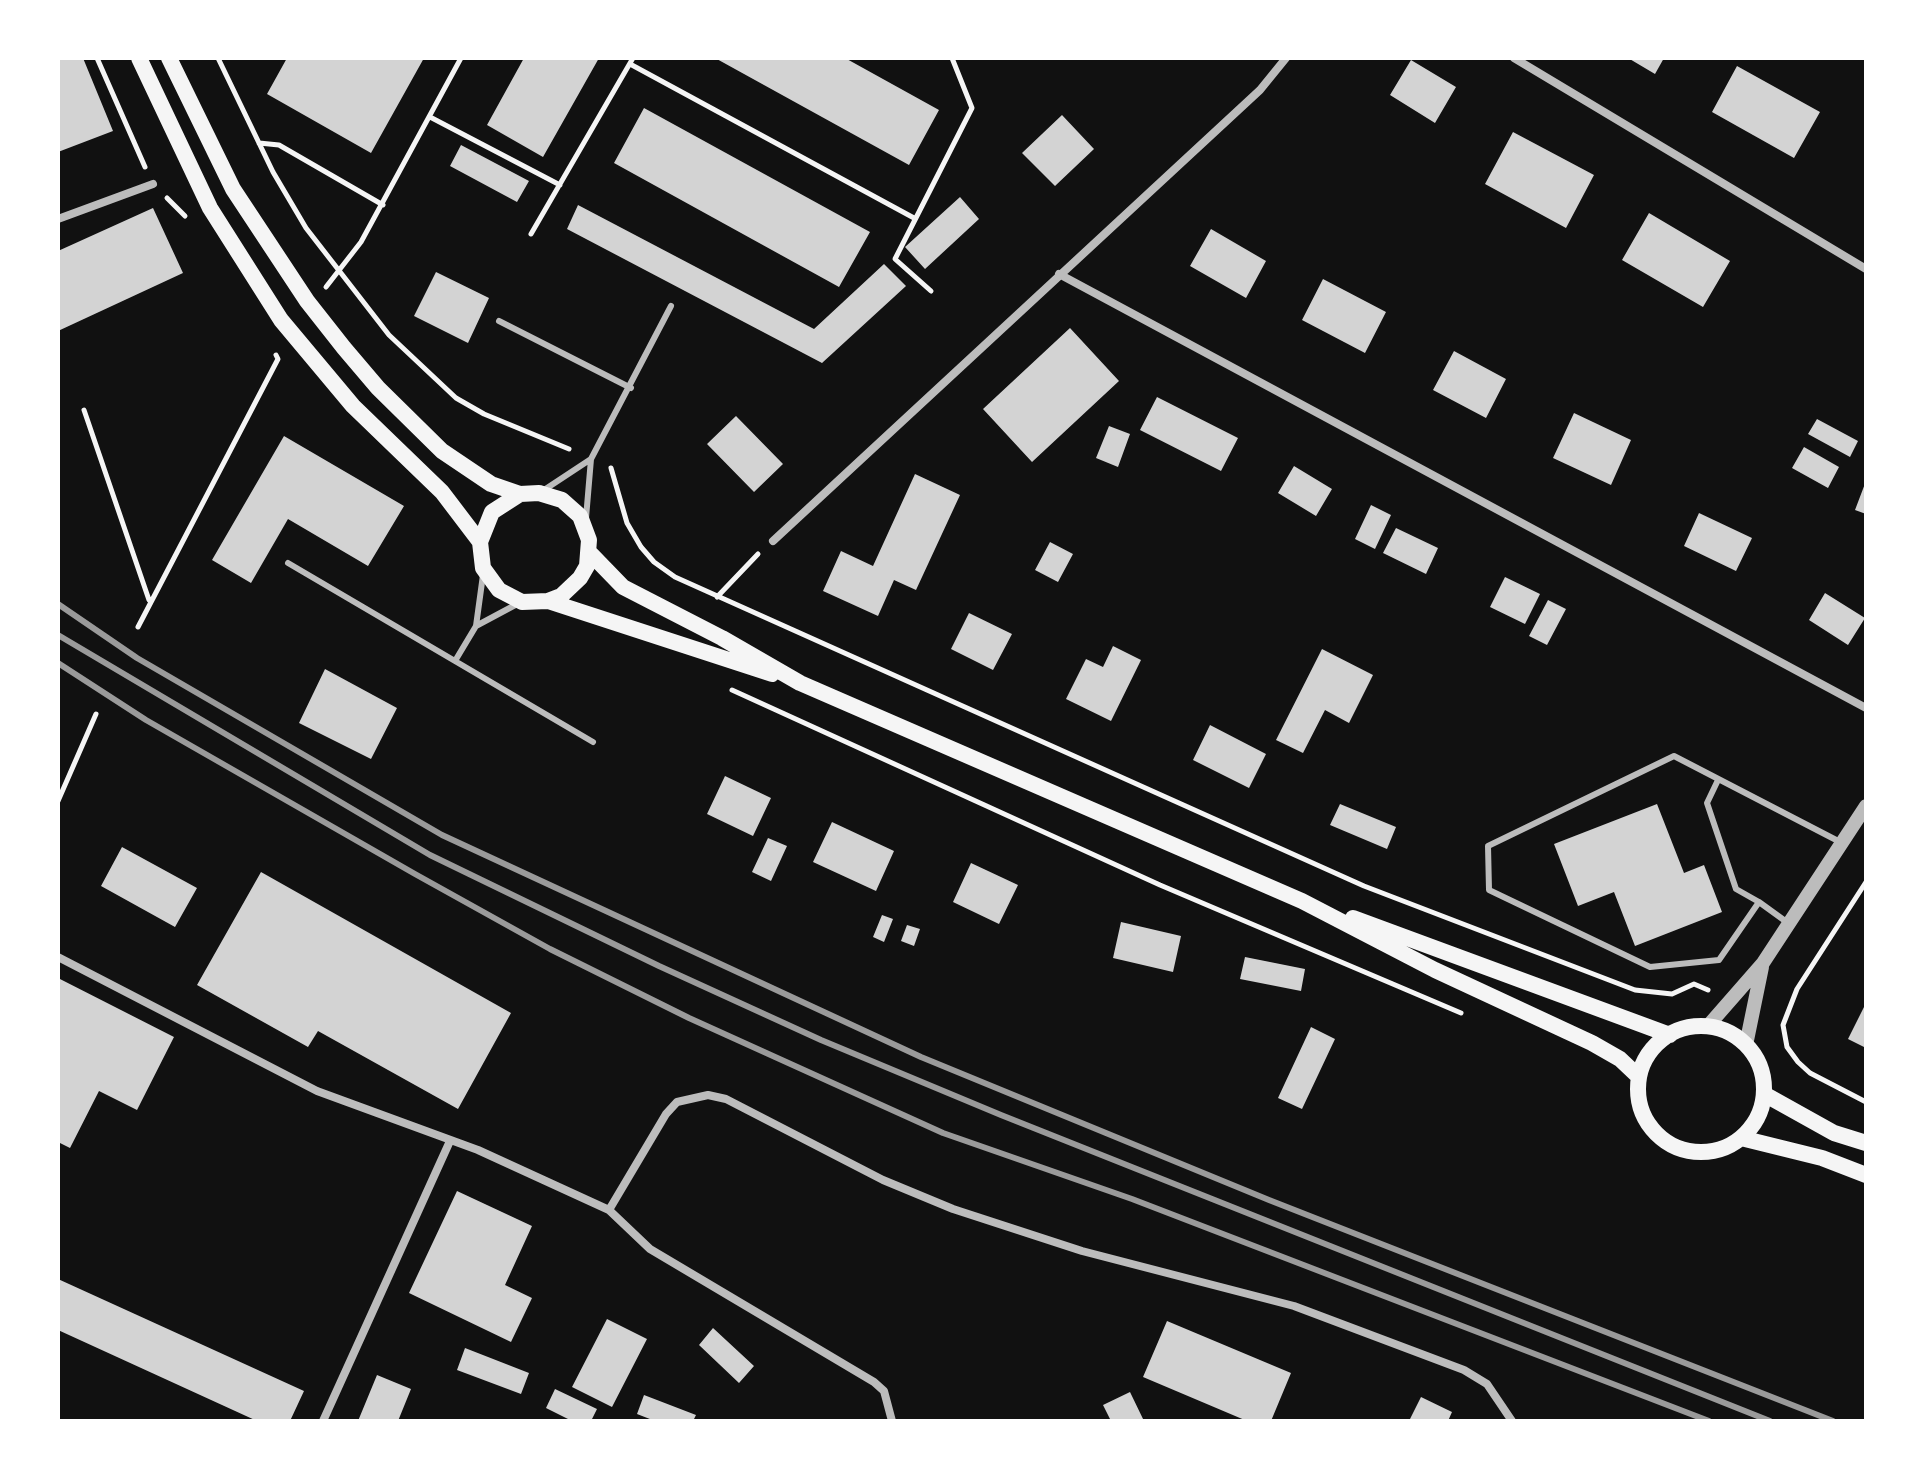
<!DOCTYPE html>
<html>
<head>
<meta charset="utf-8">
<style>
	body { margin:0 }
	#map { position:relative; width:1924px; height:1479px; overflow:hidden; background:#111; font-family:"PT Sans Narrow",sans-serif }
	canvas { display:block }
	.frame { position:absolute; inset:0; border:60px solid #fff; pointer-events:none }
</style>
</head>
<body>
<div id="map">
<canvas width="1924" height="1479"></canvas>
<div class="frame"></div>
</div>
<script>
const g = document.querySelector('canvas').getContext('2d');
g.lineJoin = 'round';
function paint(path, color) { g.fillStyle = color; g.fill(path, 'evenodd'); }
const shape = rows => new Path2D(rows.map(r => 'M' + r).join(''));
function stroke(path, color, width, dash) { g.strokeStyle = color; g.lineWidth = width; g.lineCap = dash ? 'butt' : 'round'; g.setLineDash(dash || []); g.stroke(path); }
paint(shape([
	[58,58,83,58,113,131,58,152],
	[287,58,424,58,371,153,267,94],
	[524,58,599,58,543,157,487,125],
	[715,58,845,58,939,110,909,165],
	[1628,58,1664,58,1655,74],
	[1411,60,1456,87,1435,123,1390,95],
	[1737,66,1820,112,1794,158,1712,112],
	[644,108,870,232,839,287,614,163],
	[1062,115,1094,149,1055,186,1022,153],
	[1513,132,1594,175,1566,228,1485,184],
	[461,145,529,181,517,202,450,166],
	[960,197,979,219,925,269,905,247],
	[578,205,814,329,884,264,906,286,822,363,567,229],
	[153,208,183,273,58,331,58,251],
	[1649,213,1730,261,1703,307,1622,260],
	[1211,229,1266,261,1246,298,1190,266],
	[436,272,489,298,468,343,414,316],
	[1323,279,1386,312,1365,353,1302,320],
	[1070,328,1119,381,1032,462,983,409],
	[1454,351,1506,379,1486,418,1433,390],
	[1157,397,1238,438,1221,471,1140,430],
	[1574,413,1631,440,1611,485,1553,458],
	[736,416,783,464,754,492,707,444],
	[1817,419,1858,441,1850,457,1808,434],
	[1109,426,1130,434,1118,467,1096,458],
	[284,436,404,506,368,566,288,519,251,583,212,560],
	[1804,447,1839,467,1828,488,1792,468],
	[1294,466,1332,489,1316,516,1278,493],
	[915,474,960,495,916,590,894,580,878,616,823,591,841,551,873,566],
	[1866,481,1866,514,1855,510],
	[1371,505,1391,515,1375,549,1355,539],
	[1699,513,1752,538,1736,571,1684,546],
	[1396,528,1438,548,1426,574,1383,553],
	[1050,542,1073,554,1058,582,1035,570],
	[1505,577,1540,594,1525,624,1490,607],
	[1825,593,1865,618,1848,645,1809,620],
	[1548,600,1566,609,1547,645,1529,636],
	[969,613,1012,634,993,670,951,649],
	[1113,646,1141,660,1111,721,1066,699,1086,659,1103,667],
	[1322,649,1373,675,1349,723,1325,710,1303,753,1276,740],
	[325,669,397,708,371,759,299,723],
	[1210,725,1266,754,1249,788,1193,760],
	[725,776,771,798,753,836,707,814],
	[1340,804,1396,827,1387,849,1330,825],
	[1657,804,1684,873,1704,865,1722,912,1635,946,1614,892,1578,906,1554,844],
	[832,822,894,851,876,891,813,862],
	[768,838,787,846,771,881,752,872],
	[122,847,197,888,175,927,101,886],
	[971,863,1018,885,999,924,953,902],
	[261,872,511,1013,458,1109,318,1031,308,1047,197,985],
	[882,915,893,919,884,942,873,937],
	[1121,922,1181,936,1173,972,1113,958],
	[907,925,920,929,914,946,901,941],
	[1245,957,1305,969,1301,991,1240,979],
	[58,978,174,1037,137,1110,99,1091,70,1148,58,1142],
	[1866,1003,1866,1048,1848,1039],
	[1311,1027,1335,1039,1302,1109,1278,1098],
	[457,1191,532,1226,505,1285,532,1298,511,1342,409,1293],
	[58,1279,304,1391,290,1421,257,1421,58,1330],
	[607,1319,647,1339,612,1407,572,1387],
	[1167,1321,1291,1373,1271,1421,1247,1421,1143,1377],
	[713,1328,754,1366,739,1383,699,1345],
	[465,1348,529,1373,521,1394,457,1370],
	[377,1375,411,1389,398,1421,358,1421],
	[555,1389,597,1409,591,1421,572,1421,546,1408],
	[1130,1392,1144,1421,1111,1421,1103,1405],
	[644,1395,696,1415,693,1421,655,1421,637,1414],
	[1421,1397,1452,1412,1448,1421,1409,1421]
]), '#d3d3d3');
stroke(shape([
	[97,58,145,167],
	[218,58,273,172,306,228,389,335,456,398,484,414,569,449],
	[630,64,914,218],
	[430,117,560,185],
	[259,143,279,145,383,205],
	[167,198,185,216],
	[531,234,633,58],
	[326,287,361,242,461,58],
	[931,291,895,259,972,108,952,58],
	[84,410,149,600],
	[611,468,627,523,641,547,654,562,675,577,1364,886,1635,990,1672,994,1694,984,1708,990],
	[717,597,758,554],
	[138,627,278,359,276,355],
	[732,690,1160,885,1461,1013],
	[58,801,96,714],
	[1866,882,1797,989,1783,1025,1787,1047,1798,1062,1810,1073,1866,1102]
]), '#f5f5f5', 5);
stroke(shape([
	[499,321,631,388],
	[544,490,591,459],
	[586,518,591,459,671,306],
	[288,563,593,742],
	[476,626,519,603],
	[455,661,476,626,483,575],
	[1718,780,1707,803,1736,889,1759,902],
	[1788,923,1759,902,1719,960,1650,967,1489,890,1488,846,1674,756,1842,843]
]), '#bcbcbc', 6);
stroke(shape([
	[1514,58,1866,269],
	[58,219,153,184],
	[1059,274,1866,708],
	[773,541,1260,90,1286,58],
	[58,957,317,1091,478,1150,609,1210,650,1249,874,1382,884,1391,892,1421],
	[609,1210,666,1114,677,1102,708,1095,726,1099,883,1180,953,1209,1082,1251,1294,1306,1464,1370,1487,1384,1512,1421],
	[323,1421,450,1141]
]), '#bcbcbc', 8);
stroke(shape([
	[1707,1027,1763,963,1866,806],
	[1746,1045,1762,967]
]), '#bcbcbc', 14);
stroke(shape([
	[139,58,210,208,281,320,353,406,442,492,480,542],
	[169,58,233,189,307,301,344,348,378,388,442,451,491,484,520,494],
	[590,553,623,587,722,638,800,683,1302,901,1435,970,1592,1043,1620,1059,1639,1077],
	[548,601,561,596,580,578,587,566,589,540,580,516,562,500,539,493,520,494,492,512,480,542,483,568,499,590,522,602,548,601,772,674],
	[1353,918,1670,1035],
	'1638 1089a63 63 0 1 1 126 0a63 63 0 1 1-126 0Z',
	[1764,1094,1834,1133,1866,1143],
	[1741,1138,1822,1158,1866,1175]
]), '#f5f5f5', 16);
stroke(shape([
	[58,604,137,658,442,835,921,1057,1269,1200,1833,1421],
	[58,635,430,855,659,966,821,1040,1001,1115,1770,1421],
	[58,663,146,720,415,874,550,949,689,1018,943,1133,1132,1199,1709,1421]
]), '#9a9a9a', 6);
</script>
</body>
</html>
